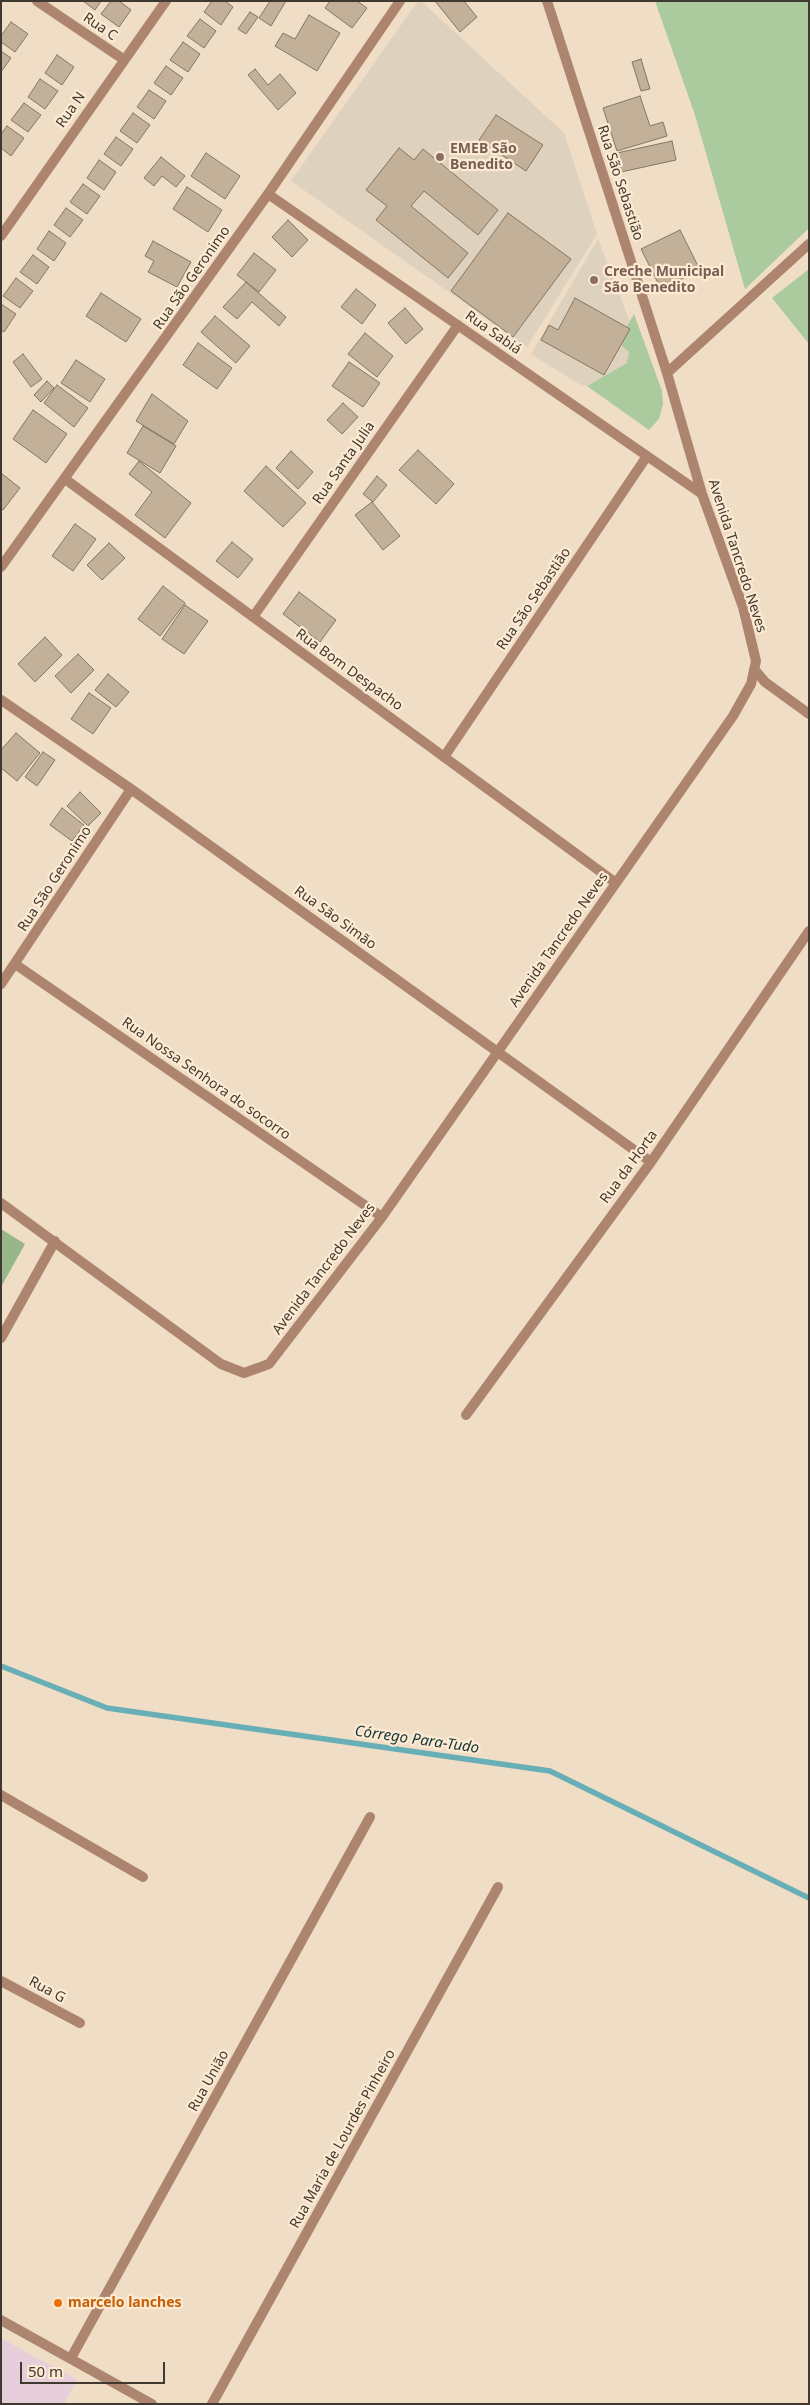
<!DOCTYPE html>
<html>
<head>
<meta charset="utf-8">
<style>
	body { margin:0 }
	#map { position:relative; width:810px; height:2405px; overflow:hidden; background:#efddc6; font-family:"Noto Sans",sans-serif }
	canvas { display:block }
	.frame { position:absolute; inset:0; border:2px solid #403930; pointer-events:none }
	.scale { position:absolute; left:20px; top:2362px; width:145px; height:22px; box-sizing:border-box; border:2px solid #403930; border-top:0; padding-left:6px; font-size:15px; line-height:18px; white-space:nowrap; color:#403930; -webkit-text-stroke:4px #fdead2; paint-order:stroke }
</style>
</head>
<body>
<div id="map">
<canvas width="810" height="2405"></canvas>
<div class="frame"></div>
<div class="scale">50 m</div>
</div>
<script>
const g = document.querySelector('canvas').getContext('2d');
g.lineJoin = 'round';
function paint(path, color) { g.fillStyle = color; g.fill(path, 'evenodd'); }
const shape = rows => new Path2D(rows.map(r => 'M' + r).join(''));
function stroke(path, color, width, dash) { g.strokeStyle = color; g.lineWidth = width; g.lineCap = dash ? 'butt' : 'round'; g.setLineDash(dash || []); g.stroke(path); }
function label(font, color, halo, rows, align = 'center') {
  g.font = font + ' "Noto Sans",sans-serif'; g.lineWidth = 4.5; g.setLineDash([]); g.textBaseline = 'middle'; g.strokeStyle = halo; g.fillStyle = color; for (const [text, x, y, turn = 0] of rows) {
    g.save(); g.translate(x, y); g.rotate((+turn || 0) * Math.PI / 180); g.textAlign = isNaN(turn) ? turn : align; if (halo) g.strokeText(text, 0, 0); g.fillText(text, 0, 0); g.restore();
  }
}
paint(shape([
	[418,1,421,1,564,133,597,234,527,347,291,181],
	[598,239,630,322,618,342,629,352,627,363,587,386,579,384,531,354]
]), '#ded1be');
paint(shape([
	[1,2338,77,2380,64,2404,1,2404]
]), '#e6cfda');
paint(shape([
	[655,1,809,1,809,228,745,289,695,115],
	[809,269,809,344,772,298],
	[634,314,662,391,663,404,659,419,649,430,587,386,627,363,629,352,618,342]
]), '#abca9e');
paint(shape([
	[1,1229,25,1244,1,1287]
]), '#97b689');
stroke(shape([
	[1,1666,107,1708,550,1771,809,1898]
]), '#68aeb6', 5.5);
const building = shape([
	[83,1,101,1,95,10,83,1],
	[111,1,119,1,131,10,119,27,101,14,111,1],
	[212,1,225,1,233,7,221,25,204,12,212,1],
	[270,1,286,1,271,26,259,18,270,1],
	[330,1,357,1,367,8,352,28,325,8,330,1],
	[435,1,464,1,477,17,460,32,435,1],
	[250,12,258,17,246,34,238,29,250,12],
	[309,15,340,33,317,71,275,46,283,33,295,39,309,15],
	[200,19,216,31,204,48,187,36,200,19],
	[11,22,28,34,15,52,1,42,1,36,11,22],
	[183,42,200,54,188,72,170,60,183,42],
	[1,51,11,58,1,72,1,51],
	[57,55,74,67,62,85,45,73,57,55],
	[641,59,650,89,641,91,632,62,641,59],
	[166,66,183,78,171,95,154,83,166,66],
	[255,69,268,85,280,74,296,93,278,110,248,75,255,69],
	[40,79,58,91,45,109,28,97,40,79],
	[149,90,166,101,154,119,137,107,149,90],
	[640,96,650,126,663,122,667,136,617,151,603,108,640,96],
	[24,103,41,115,28,132,11,120,24,103],
	[133,113,150,125,137,143,120,131,133,113],
	[496,115,543,145,526,171,479,140,496,115],
	[7,126,24,138,11,156,1,148,1,134,7,126],
	[116,137,133,149,121,166,104,154,116,137],
	[672,141,676,160,621,172,617,153,672,141],
	[399,148,414,160,423,149,498,210,478,235,424,191,411,206,468,253,448,278,376,220,387,206,366,190,399,148],
	[206,153,240,176,225,199,191,176,206,153],
	[161,157,185,176,176,187,162,176,154,186,144,178,161,157],
	[99,160,116,172,104,190,87,178,99,160],
	[83,184,100,196,87,214,70,202,83,184],
	[187,187,222,210,208,232,173,209,187,187],
	[66,208,83,220,70,237,54,225,66,208],
	[508,213,571,259,513,337,451,291,508,213],
	[288,220,308,240,292,257,272,237,288,220],
	[680,230,700,270,661,289,641,249,680,230],
	[49,231,66,243,54,261,37,249,49,231],
	[153,241,191,262,177,287,148,272,154,261,145,256,153,241],
	[254,253,276,270,259,292,237,275,254,253],
	[33,255,49,267,37,284,20,272,33,255],
	[16,278,33,291,20,308,3,296,16,278],
	[246,282,286,317,279,326,252,302,237,319,223,307,246,282],
	[356,289,376,305,362,324,341,307,356,289],
	[101,293,141,319,126,342,86,316,101,293],
	[575,298,630,329,604,375,541,340,549,325,558,330,575,298],
	[1,304,16,314,4,332,1,330,1,304],
	[405,308,423,329,406,344,388,323,405,308],
	[215,316,250,346,236,363,201,332,215,316],
	[365,333,393,356,377,377,348,354,365,333],
	[198,343,232,368,217,389,183,365,198,343],
	[23,354,42,379,31,387,13,362,23,354],
	[76,360,105,379,90,402,61,383,76,360],
	[349,362,380,383,363,407,332,386,349,362],
	[47,381,54,388,41,402,34,395,47,381],
	[57,385,88,408,74,427,44,403,57,385],
	[152,394,188,421,174,444,136,421,152,394],
	[343,403,358,417,342,434,327,420,343,403],
	[33,410,67,434,46,463,13,439,33,410],
	[143,426,176,446,160,473,127,453,143,426],
	[418,450,454,484,436,504,399,470,418,450],
	[291,451,313,472,298,489,276,468,291,451],
	[139,461,191,503,165,538,135,515,152,492,129,474,139,461],
	[266,466,306,503,283,527,244,491,266,466],
	[1,473,20,488,3,510,1,509,1,473],
	[377,476,387,485,373,502,363,494,377,476],
	[372,502,400,536,383,550,355,515,372,502],
	[75,524,96,539,73,571,52,556,75,524],
	[232,542,253,559,238,578,216,561,232,542],
	[109,543,125,558,102,580,87,565,109,543],
	[163,586,185,603,160,636,138,619,163,586],
	[299,592,336,620,320,642,283,614,299,592],
	[185,605,208,621,184,654,162,639,185,605],
	[45,637,62,655,35,682,18,664,45,637],
	[78,654,94,670,71,693,55,676,78,654],
	[108,674,129,692,116,707,95,690,108,674],
	[89,693,111,708,93,734,71,719,89,693],
	[16,733,40,753,17,781,1,768,1,750,16,733],
	[43,752,55,760,37,786,25,777,43,752],
	[80,792,101,813,88,826,67,806,80,792],
	[62,808,84,825,72,841,50,825,62,808]
]);
paint(building, '#c2b099');
stroke(building, '#867560', 1);
stroke(shape([
	[37,1,123,59],
	[547,1,667,373],
	[268,194,702,494],
	[1,236,166,1],
	[65,479,616,883],
	[1,567,268,194,400,1],
	[253,617,458,325],
	[754,669,765,682,809,714],
	[1,700,131,789,651,1162],
	[444,757,647,456],
	[15,964,382,1217],
	[1,984,131,789],
	[1,1203,221,1364,244,1373,269,1364,382,1217,733,716,751,684,756,661,743,607,702,494,667,373,809,244],
	[1,1338,55,1241],
	[466,1415,651,1162,809,931],
	[1,1795,143,1877],
	[1,1981,80,2023],
	[1,2320,152,2404],
	[71,2358,370,1817],
	[212,2404,498,1887]
]), '#ad856e', 10);
for (const [x, y, r, color] of [
	[440,157,5,"#8d6e63"],
	[594,280,5,"#8d6e63"],
	[58,2303,5,"#e8710a"]
]) { const dot = new Path2D(); dot.arc(x, y, r, 0, 2 * Math.PI); g.fillStyle = color; g.fill(dot); stroke(dot, '#fdead2', 2); }
label('14px', '#403930', '#fdead2', [
	["Rua C",100,27,34],
	["Rua N",71,110,-55],
	["Rua São Sebastião",620,183,72],
	["Rua São Geronimo",192,278,-55],
	["Rua Sabiá",493,333,35],
	["Rua Santa Julia",344,463,-55],
	["Avenida Tancredo Neves",737,556,72],
	["Rua São Sebastião",534,599,-56],
	["Rua Bom Despacho",349,670,36],
	["Rua São Geronimo",55,879,-57],
	["Rua São Simão",335,918,36],
	["Avenida Tancredo Neves",559,940,-55],
	["Rua Nossa Senhora do socorro",206,1079,35],
	["Rua da Horta",629,1167,-54],
	["Avenida Tancredo Neves",324,1269,-53],
	["Rua G",47,1990,28],
	["Rua União",209,2081,-61],
	["Rua Maria de Lourdes Pinheiro",343,2139,-61]
]);
label('bold 14px', '#785e54', '#fdead2', [
	["EMEB São",450,149],
	["Benedito",450,165],
	["Creche Municipal",604,272],
	["São Benedito",604,288]
], 'left');
label('bold 14px', '#c56008', '#fdead2', [
	["marcelo lanches",68,2303]
], 'left');
label('italic 15px', '#113538', '#fdead2', [
	["Córrego Para-Tudo",417,1740,8]
]);
</script>
</body>
</html>
